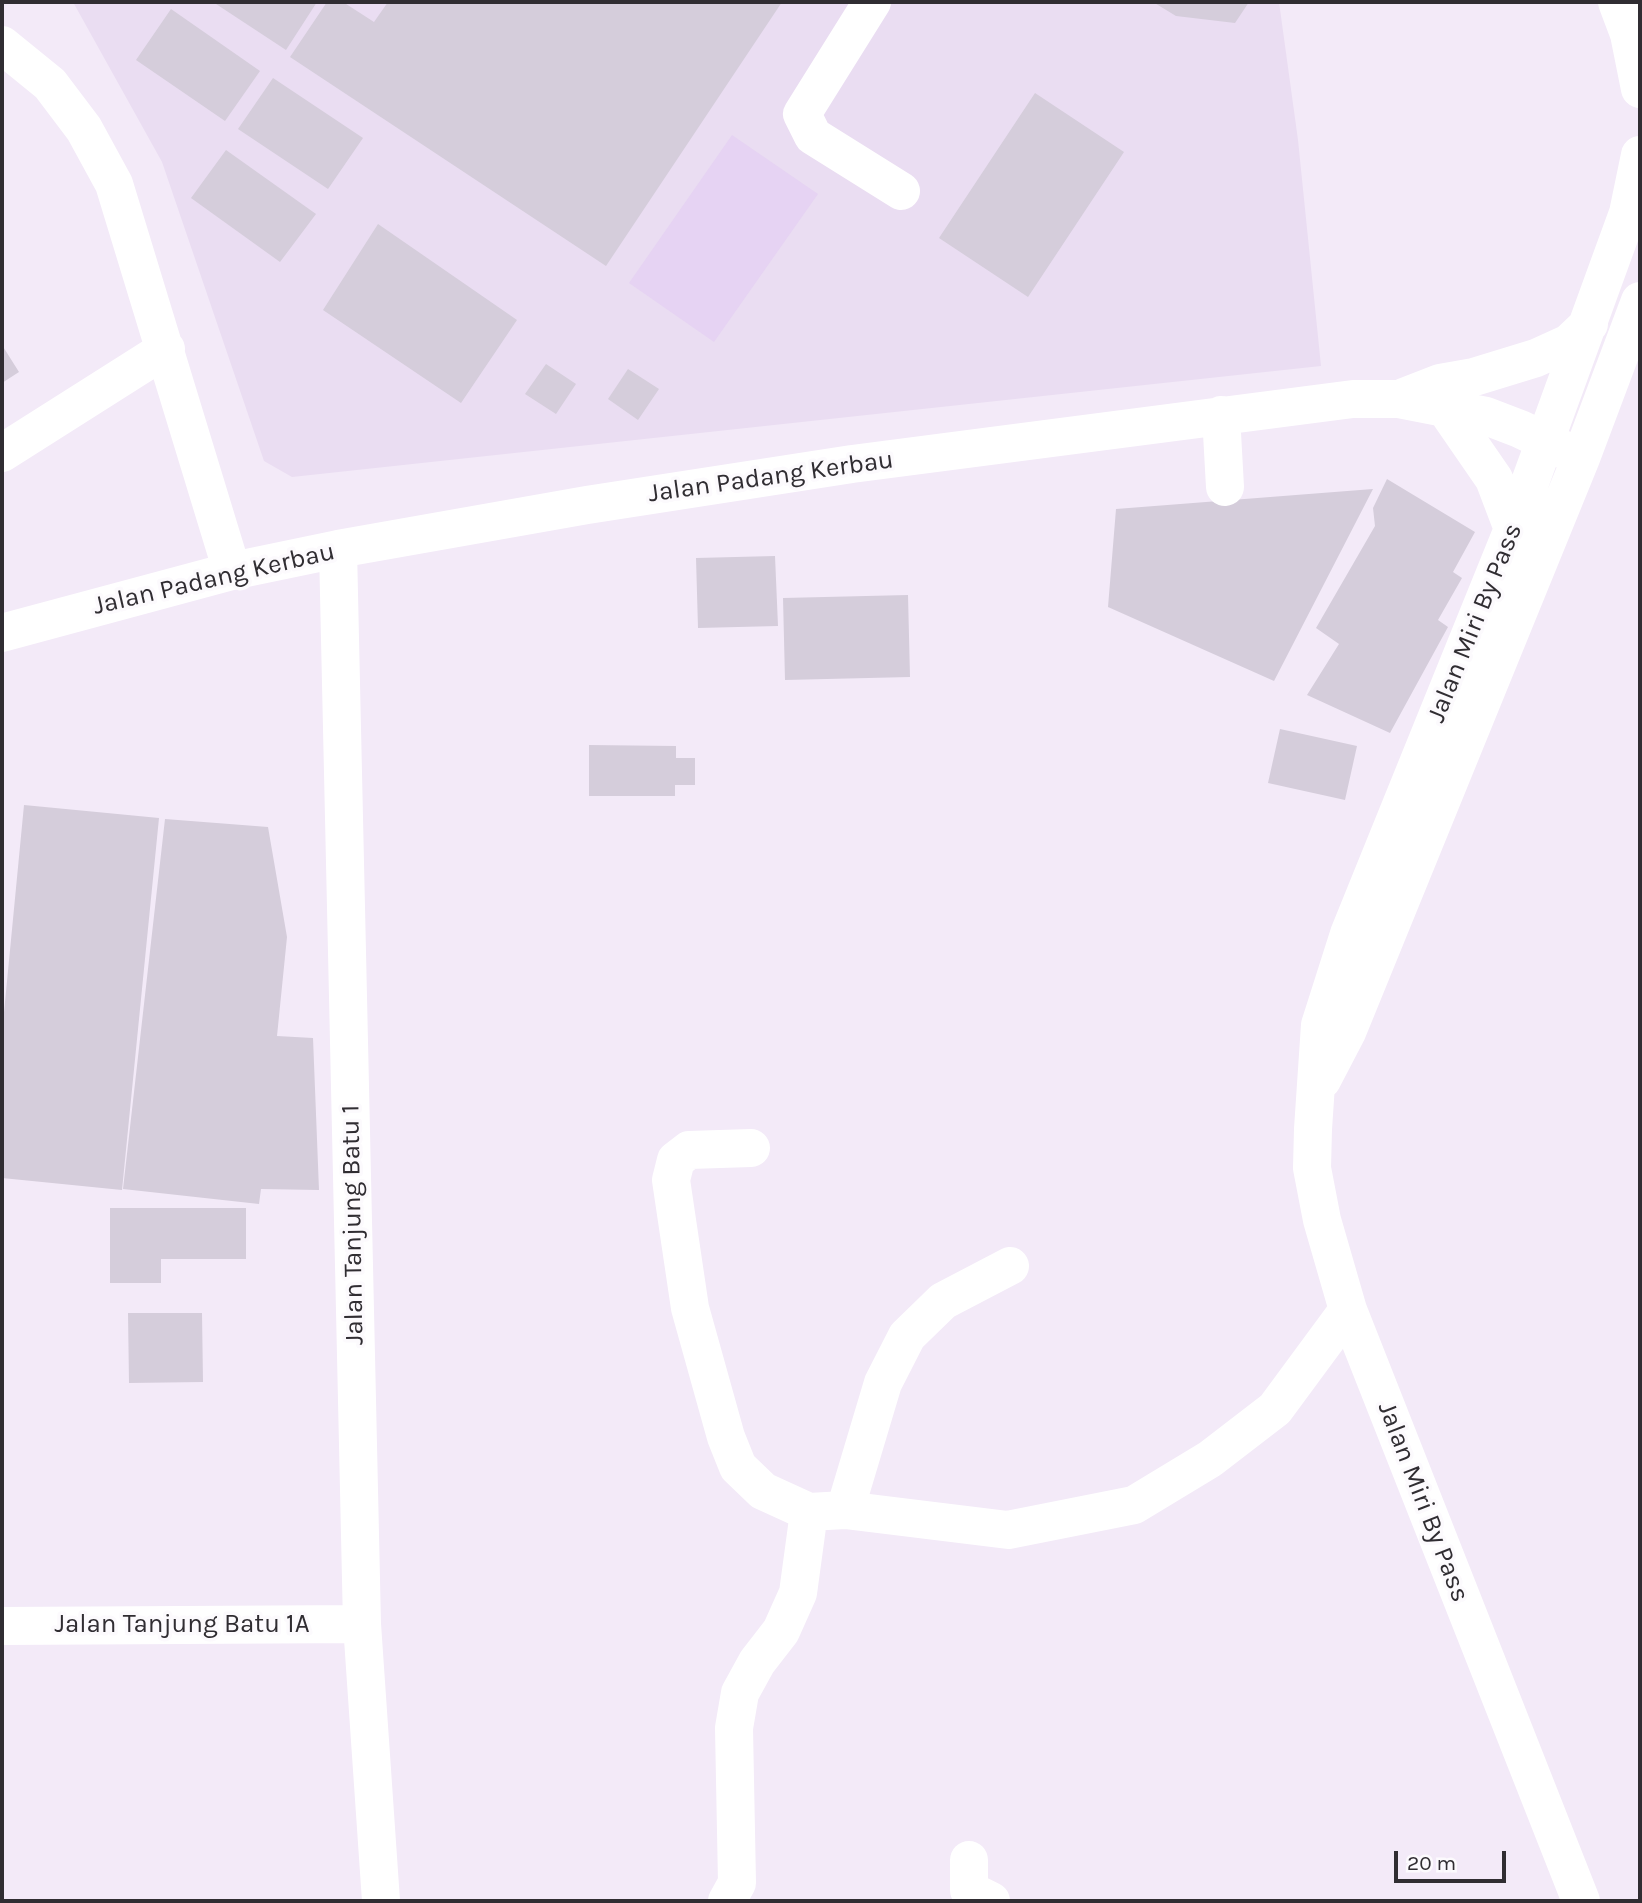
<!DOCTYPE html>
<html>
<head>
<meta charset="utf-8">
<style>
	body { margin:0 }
	#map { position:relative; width:1642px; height:1903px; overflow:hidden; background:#f3eaf8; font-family:Karla,sans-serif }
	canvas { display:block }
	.frame { position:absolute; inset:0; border:4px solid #302d32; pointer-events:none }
	.scale { position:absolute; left:1394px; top:1851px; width:112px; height:32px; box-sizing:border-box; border:4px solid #302d32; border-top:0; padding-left:9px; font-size:21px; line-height:24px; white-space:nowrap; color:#302d32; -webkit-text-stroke:5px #fcfafd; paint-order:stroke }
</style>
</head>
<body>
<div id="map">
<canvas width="1642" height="1903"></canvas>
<div class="frame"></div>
<div class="scale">20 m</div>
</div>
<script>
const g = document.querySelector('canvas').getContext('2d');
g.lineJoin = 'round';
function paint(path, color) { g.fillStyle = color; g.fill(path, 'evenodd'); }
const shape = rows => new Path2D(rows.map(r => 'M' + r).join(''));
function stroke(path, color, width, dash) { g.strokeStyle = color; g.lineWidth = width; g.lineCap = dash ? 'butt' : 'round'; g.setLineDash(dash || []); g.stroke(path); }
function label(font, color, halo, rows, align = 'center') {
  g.font = font + ' Karla,sans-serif'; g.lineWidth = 7; g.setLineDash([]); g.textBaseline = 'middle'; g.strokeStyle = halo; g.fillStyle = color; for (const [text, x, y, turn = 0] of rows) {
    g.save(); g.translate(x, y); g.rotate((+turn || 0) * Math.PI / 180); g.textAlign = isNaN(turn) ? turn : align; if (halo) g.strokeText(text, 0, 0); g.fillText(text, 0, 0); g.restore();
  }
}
paint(shape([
	[73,2,1279,2,1298,140,1321,366,292,477,264,461,162,162]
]), '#eaddf2');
paint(shape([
	[732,135,818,194,714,342,629,283]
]), '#e6d3f3');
paint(shape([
	[213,2,317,2,286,50],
	[327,2,343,2,374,22,388,2,782,2,606,266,290,57],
	[1153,2,1249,2,1235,23,1176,16],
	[171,9,260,71,225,121,136,60],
	[273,78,363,138,328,189,238,129],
	[1035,93,1124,152,1028,297,939,238],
	[226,150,316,214,280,262,191,198],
	[378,224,517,320,461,403,323,310],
	[2,345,19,372,2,383],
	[546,364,576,384,556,414,525,394],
	[628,369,659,389,638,420,608,399],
	[1387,479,1475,532,1453,572,1462,578,1438,620,1448,627,1390,733,1307,695,1339,644,1316,628,1375,526,1373,508],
	[1373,489,1274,681,1108,607,1116,509],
	[775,556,778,626,698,628,696,558],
	[908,595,910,677,785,680,783,598],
	[1280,729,1357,746,1345,800,1268,783],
	[589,745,676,746,676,758,695,758,695,785,675,785,675,796,589,796],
	[24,805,159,818,122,1190,2,1178,2,1033],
	[165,819,268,827,287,937,277,1036,313,1038,319,1190,261,1189,259,1204,123,1189],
	[110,1208,246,1208,246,1259,161,1259,161,1283,110,1283],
	[128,1313,202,1313,203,1382,129,1383]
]), '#d5cddb');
stroke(shape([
	[872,2,802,114,813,136,901,191],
	[1617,2,1629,34,1640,89],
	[2,45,50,84,84,129,114,184,232,571],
	[1404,397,1440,383,1474,377,1536,358,1569,343,1589,324],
	[1443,405,1494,479,1513,529],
	[1221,415,1225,487],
	[2,453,166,349],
	[338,549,362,1624,381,1901],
	[2,633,232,571,338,549,587,505,852,464,1353,399,1399,399,1486,416,1520,429,1581,458],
	[1322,1080,1347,1032,1581,458,1640,301],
	[751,1148,689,1150,676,1160,671,1180,690,1308,726,1437,738,1467,763,1491,809,1512,845,1510,1008,1530,1134,1505,1210,1459,1275,1409,1348,1310],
	[845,1510,883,1383,907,1336,943,1301,1010,1266],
	[2,1626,362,1624],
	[969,1860,969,1890,991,1901],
	[727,1901,737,1883,734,1728,740,1693,757,1662,781,1631,798,1593,809,1512],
	[1581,1901,1348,1310,1322,1220,1312,1168,1313,1129,1320,1025,1349,934,1513,529,1628,213,1640,155]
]), '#fff', 38);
label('26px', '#302d32', '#fcfafd', [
	["Jalan Padang Kerbau",771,477,-8],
	["Jalan Padang Kerbau",214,579,-13],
	["Jalan Miri By Pass",1475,623,-68],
	["Jalan Tanjung Batu 1",353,1225,-91],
	["Jalan Miri By Pass",1423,1502,69],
	["Jalan Tanjung Batu 1A",182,1625]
]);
</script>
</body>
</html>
